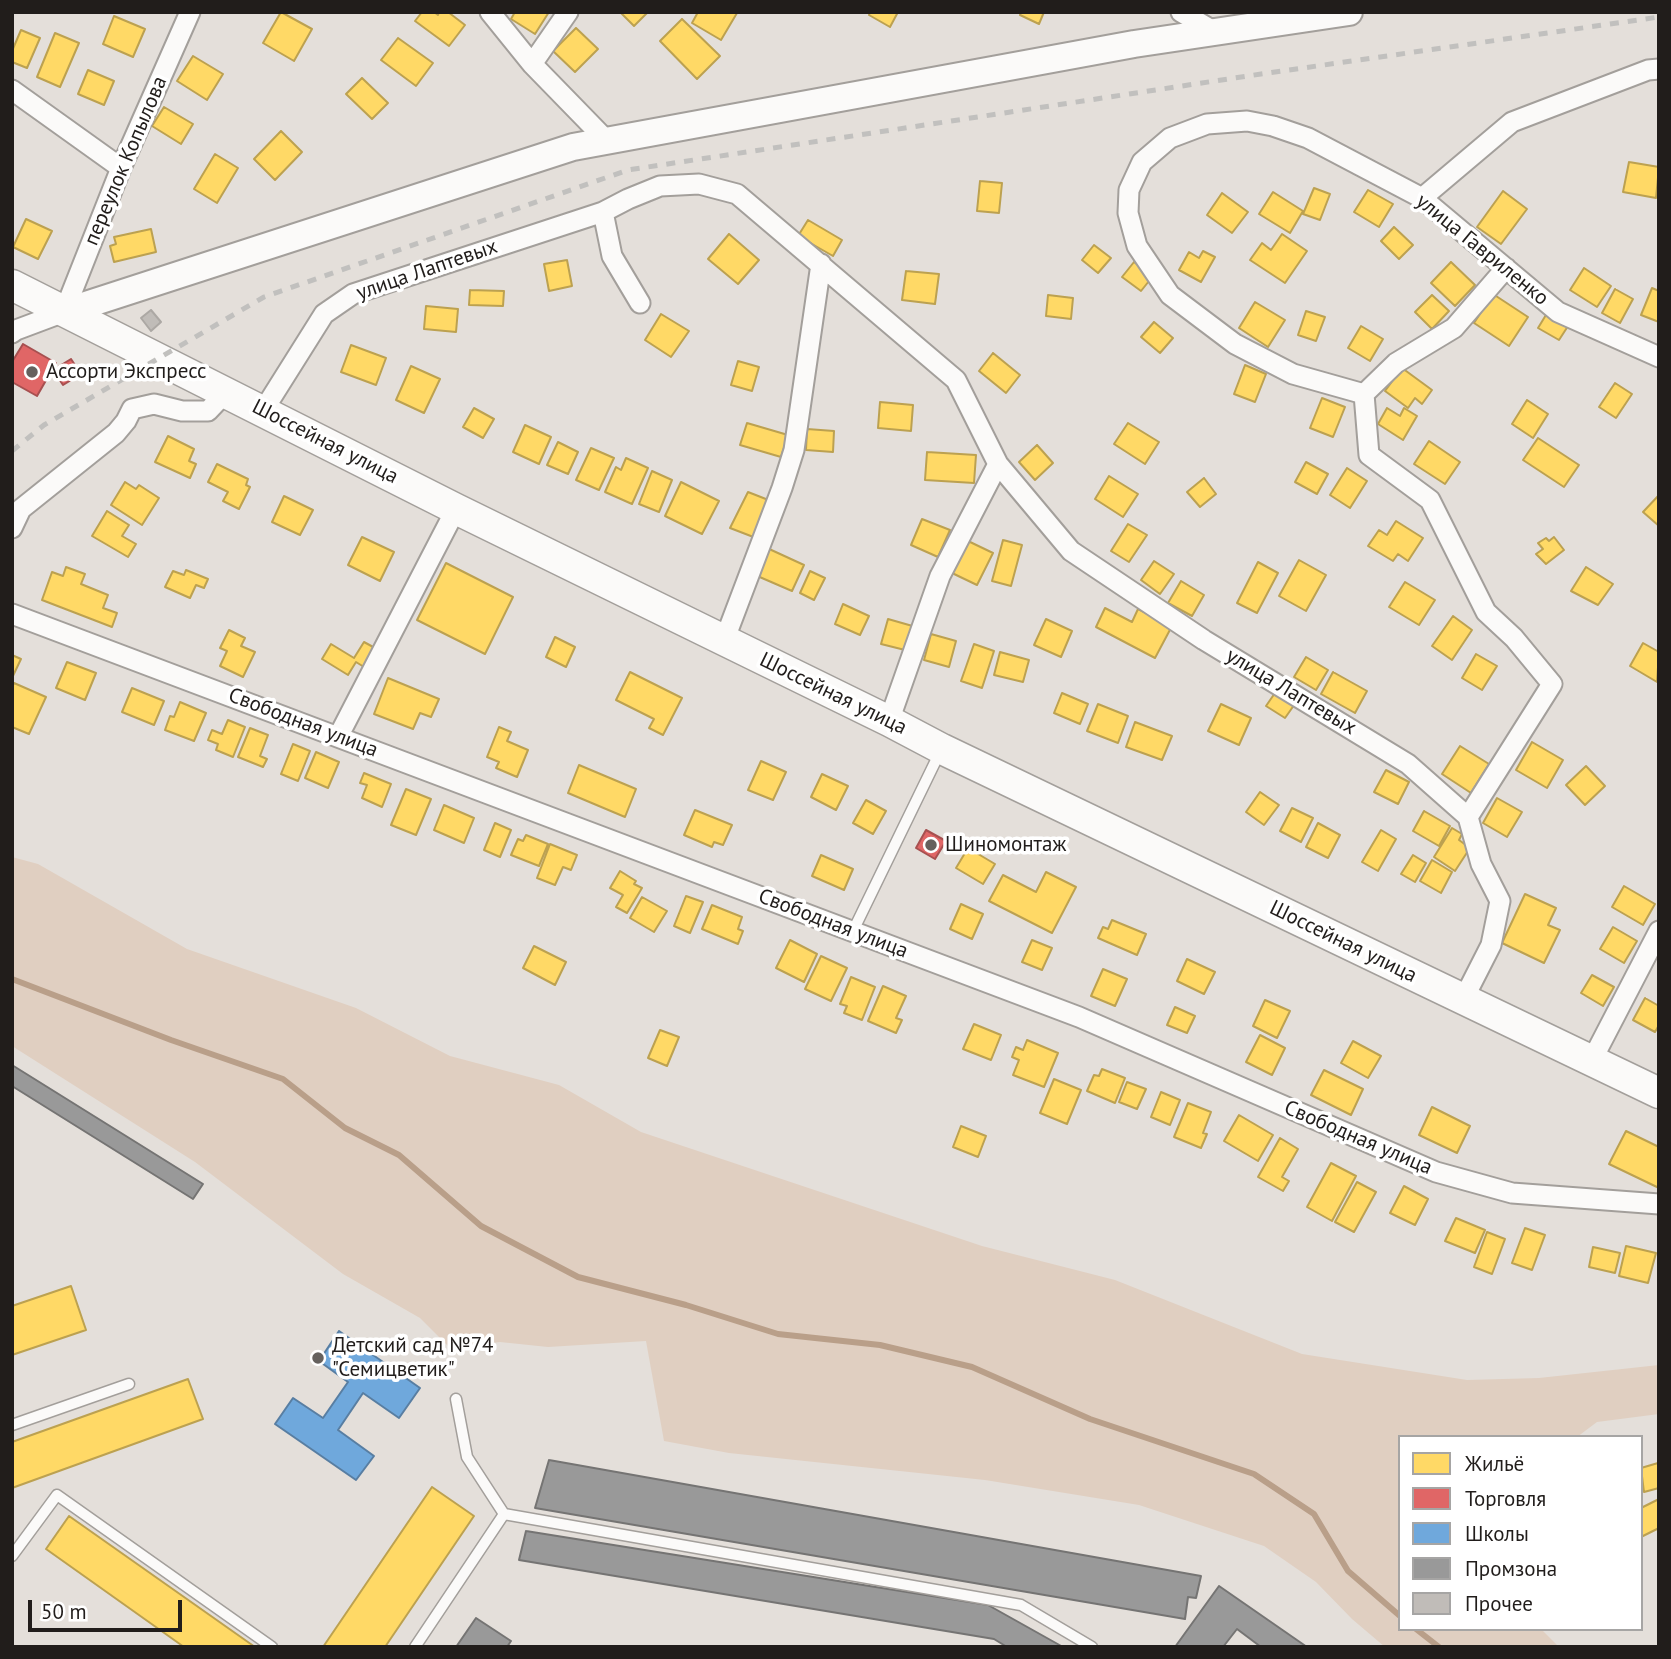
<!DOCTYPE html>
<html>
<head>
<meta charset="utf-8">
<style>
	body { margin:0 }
	#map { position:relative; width:1671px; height:1659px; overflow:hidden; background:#e4dfda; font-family:"PT Sans",sans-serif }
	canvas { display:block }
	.frame { position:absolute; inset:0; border:14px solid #211d1b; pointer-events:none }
	.legend { position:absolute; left:1398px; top:1435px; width:245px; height:196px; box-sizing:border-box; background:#fff; border:2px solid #a6a5a4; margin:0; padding:9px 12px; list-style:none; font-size:21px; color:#211d1b }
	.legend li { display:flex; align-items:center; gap:14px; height:35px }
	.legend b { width:35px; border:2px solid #a6a5a4 }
	.scale { position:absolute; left:28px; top:1600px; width:154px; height:32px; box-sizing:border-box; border:4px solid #211d1b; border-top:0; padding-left:9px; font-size:21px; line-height:24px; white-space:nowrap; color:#211d1b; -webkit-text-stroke:5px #fff; paint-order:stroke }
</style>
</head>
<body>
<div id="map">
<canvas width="1671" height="1659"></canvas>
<div class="frame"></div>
<ul class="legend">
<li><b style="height:19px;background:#ffd966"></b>Жильё</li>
<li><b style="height:19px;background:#e06666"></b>Торговля</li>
<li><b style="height:19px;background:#6fa8dc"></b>Школы</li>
<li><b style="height:19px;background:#999"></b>Промзона</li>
<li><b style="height:19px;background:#c0bcb8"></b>Прочее</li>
</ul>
<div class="scale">50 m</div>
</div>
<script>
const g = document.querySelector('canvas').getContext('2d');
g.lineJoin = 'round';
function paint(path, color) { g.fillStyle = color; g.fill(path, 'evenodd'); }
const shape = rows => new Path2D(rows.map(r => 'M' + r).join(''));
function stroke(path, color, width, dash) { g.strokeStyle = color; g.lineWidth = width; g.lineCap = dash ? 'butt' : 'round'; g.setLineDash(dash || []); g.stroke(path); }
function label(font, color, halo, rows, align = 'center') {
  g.font = font + ' "PT Sans",sans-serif'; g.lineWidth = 7; g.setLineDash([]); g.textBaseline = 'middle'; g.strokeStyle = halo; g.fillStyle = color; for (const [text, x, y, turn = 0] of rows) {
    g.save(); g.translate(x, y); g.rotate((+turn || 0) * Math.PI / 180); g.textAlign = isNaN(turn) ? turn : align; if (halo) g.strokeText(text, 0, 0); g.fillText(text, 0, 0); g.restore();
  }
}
paint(shape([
	[12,857,38,864,187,949,356,1008,450,1056,559,1085,641,1132,982,1246,1115,1280,1302,1354,1467,1380,1539,1378,1659,1365,1659,1414,1597,1422,1577,1437,1400,1437,1400,1629,1541,1629,1559,1647,1385,1647,1352,1619,1316,1582,1264,1546,1139,1505,985,1480,729,1453,664,1441,646,1341,548,1347,500,1342,450,1348,420,1318,343,1274,195,1162,12,1046]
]), '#e0cfc1');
const homes = shape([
	[281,12,312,29,294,61,263,43,281,12],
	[422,12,434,12,438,15,439,12,448,12,465,25,449,46,415,21,422,12],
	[515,12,549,12,535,34,511,19,515,12],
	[620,12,648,12,634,26,620,12],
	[698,12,736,12,737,13,721,40,692,23,698,12],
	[870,12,898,12,890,27,869,15,870,12],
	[1021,12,1044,12,1039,24,1020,15,1021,12],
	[114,16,145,29,133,57,103,44,114,16],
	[682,19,720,56,697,79,660,41,682,19],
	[576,28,598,49,575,72,553,51,576,28],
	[21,30,40,38,27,68,12,62,12,51,21,30],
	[55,33,79,43,60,87,37,77,55,33],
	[398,38,433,63,416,86,381,60,398,38],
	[193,56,223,74,207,100,177,81,193,56],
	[88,70,114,81,104,105,78,94,88,70],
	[362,78,388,103,372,119,346,94,362,78],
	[164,107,193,124,181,144,152,126,164,107],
	[281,131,302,152,275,180,254,159,281,131],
	[215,154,238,168,217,203,194,189,215,154],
	[1629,162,1659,167,1656,198,1623,192,1629,162],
	[980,181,1002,183,999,213,977,211,980,181],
	[1314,188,1330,194,1320,220,1303,214,1314,188],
	[1368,190,1393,204,1379,227,1354,212,1368,190],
	[1503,191,1527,209,1501,244,1477,227,1503,191],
	[1273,192,1303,211,1290,233,1259,214,1273,192],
	[1222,193,1248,212,1232,233,1207,215,1222,193],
	[26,219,52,231,38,259,13,247,26,219],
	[808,220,842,240,833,256,798,236,808,220],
	[1394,227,1413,245,1399,259,1381,241,1394,227],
	[151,229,156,252,114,262,110,246,116,244,114,237,151,229],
	[729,234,759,260,738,284,708,259,729,234],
	[1282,234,1307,251,1285,283,1250,260,1262,243,1271,250,1282,234],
	[1094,245,1111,258,1098,273,1082,260,1094,245],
	[1203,251,1215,257,1201,282,1179,270,1189,252,1199,258,1203,251],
	[567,260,572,286,549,291,544,264,567,260],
	[1134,262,1153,276,1141,291,1122,277,1134,262],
	[1451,262,1475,285,1455,306,1431,283,1451,262],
	[1584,268,1611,286,1597,307,1570,290,1584,268],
	[906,271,939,274,935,304,902,300,906,271],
	[1652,288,1659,291,1659,322,1641,315,1652,288],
	[1615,289,1633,299,1620,323,1602,313,1615,289],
	[470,290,504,291,503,306,469,305,470,290],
	[1493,294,1528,317,1509,346,1474,323,1493,294],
	[1048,295,1073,298,1071,319,1046,316,1048,295],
	[1432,295,1449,311,1432,329,1415,312,1432,295],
	[1255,302,1285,320,1268,347,1239,328,1255,302],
	[426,306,458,309,456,332,424,329,426,306],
	[1549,310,1570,323,1559,340,1538,328,1549,310],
	[1306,311,1325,317,1316,341,1298,335,1306,311],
	[661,314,689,331,671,357,645,340,661,314],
	[1154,322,1173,338,1160,353,1141,337,1154,322],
	[1361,326,1383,339,1370,361,1348,348,1361,326],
	[351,345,386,358,376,385,341,372,351,345],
	[993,353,1020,375,1006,393,979,371,993,353],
	[738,361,759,367,752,391,731,385,738,361],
	[1245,365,1266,374,1255,402,1234,394,1245,365],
	[411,366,440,379,424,413,396,400,411,366],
	[1402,368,1432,390,1422,404,1415,398,1408,408,1385,391,1402,368],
	[1615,383,1632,394,1616,418,1599,407,1615,383],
	[1322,398,1345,407,1333,437,1310,428,1322,398],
	[1527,400,1548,414,1533,438,1512,424,1527,400],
	[880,402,913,405,911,431,878,428,880,402],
	[474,408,494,419,483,438,463,427,474,408],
	[1387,408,1400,416,1404,408,1417,416,1403,440,1378,424,1387,408],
	[747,423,788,435,781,457,740,445,747,423],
	[1128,423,1159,442,1145,464,1114,444,1128,423],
	[525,425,551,437,539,464,513,452,525,425],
	[807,429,834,431,833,452,806,450,807,429],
	[168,436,194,449,189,461,196,464,190,478,155,462,168,436],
	[1538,438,1579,465,1564,487,1523,460,1538,438],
	[1429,441,1460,462,1445,484,1414,464,1429,441],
	[558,442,578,452,568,474,547,465,558,442],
	[1037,445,1053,463,1035,480,1019,462,1037,445],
	[591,448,614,458,599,490,576,480,591,448],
	[927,452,976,455,974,483,925,480,927,452],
	[626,458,648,468,632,504,605,492,616,467,621,470,626,458],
	[1306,462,1328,474,1317,494,1295,482,1306,462],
	[217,464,248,479,246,485,250,487,239,509,223,501,228,492,208,482,217,464],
	[1347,468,1367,481,1350,508,1330,495,1347,468],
	[652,471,672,480,659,512,639,504,652,471],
	[1109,476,1138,494,1123,517,1095,499,1109,476],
	[1204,478,1216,494,1200,507,1187,492,1204,478],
	[125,482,136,489,139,485,159,498,142,525,111,505,125,482],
	[681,482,719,501,702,534,665,516,681,482],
	[748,492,771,501,756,538,730,528,748,492],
	[1659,495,1659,526,1643,512,1659,495],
	[284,496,313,510,300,535,272,522,284,496],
	[107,511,129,525,122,536,136,544,128,557,92,536,107,511],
	[922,519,950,530,938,557,911,545,922,519],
	[1396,521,1423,538,1408,561,1398,554,1393,561,1368,546,1379,530,1387,535,1396,521],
	[1128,524,1147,535,1129,562,1111,551,1128,524],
	[362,537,394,552,380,581,348,565,362,537],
	[1554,537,1564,550,1546,564,1536,554,1543,549,1538,543,1546,538,1549,541,1554,537],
	[1003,540,1022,545,1011,586,992,581,1003,540],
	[968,541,993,553,977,585,952,573,968,541],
	[767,548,804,565,792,591,755,575,767,548],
	[1299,560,1326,575,1306,611,1279,596,1299,560],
	[1154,561,1174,574,1160,594,1141,580,1154,561],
	[1258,562,1278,573,1257,613,1237,603,1258,562],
	[446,563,513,597,485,654,417,620,446,563],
	[66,567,85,574,81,584,108,595,103,608,117,613,112,627,42,600,52,572,63,576,66,567],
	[1586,567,1613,584,1598,605,1571,591,1586,567],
	[186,570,208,579,204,588,196,585,190,598,165,587,173,571,184,575,186,570],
	[810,571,825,578,814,600,800,593,810,571],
	[1181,581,1204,595,1192,616,1168,603,1181,581],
	[1405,582,1435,600,1419,625,1389,607,1405,582],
	[843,604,869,616,860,635,835,624,843,604],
	[1105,608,1132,622,1138,609,1172,626,1155,658,1096,627,1105,608],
	[1453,616,1472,630,1452,660,1432,646,1453,616],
	[888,619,916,627,909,651,881,644,888,619],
	[1046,619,1072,631,1061,657,1034,645,1046,619],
	[229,630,245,638,241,646,255,652,243,677,220,666,227,651,220,648,229,630],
	[931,634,956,641,949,667,924,660,931,634],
	[555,637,575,647,566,667,546,657,555,637],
	[364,642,375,648,364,667,356,662,348,675,322,659,331,644,354,658,364,642],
	[1643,643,1659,652,1657,682,1630,666,1643,643],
	[974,644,994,651,982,688,961,681,974,644],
	[1000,652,1029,660,1023,682,994,675,1000,652],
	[1476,654,1497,666,1482,690,1462,678,1476,654],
	[12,655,21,659,12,678,12,655],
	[1306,657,1328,670,1316,690,1294,677,1306,657],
	[67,662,96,673,85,700,56,688,67,662],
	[630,672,682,698,663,735,649,728,654,719,616,700,630,672],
	[1333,672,1367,691,1355,713,1321,694,1333,672],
	[388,678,439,699,431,717,420,713,413,729,374,714,388,678],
	[14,683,46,697,29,734,12,727,12,688,14,683],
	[132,688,164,701,154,725,122,712,132,688],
	[1277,690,1297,701,1285,718,1266,706,1277,690],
	[1062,693,1088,704,1080,724,1054,713,1062,693],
	[180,702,206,713,194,741,165,730,170,716,174,717,180,702],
	[1098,704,1128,716,1118,743,1087,731,1098,704],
	[1221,704,1251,718,1239,745,1208,731,1221,704],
	[228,720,245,727,233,757,216,750,218,744,208,740,212,730,222,734,228,720],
	[1135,722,1172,736,1162,760,1126,747,1135,722],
	[499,727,511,732,507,741,528,750,517,777,496,768,499,762,487,757,499,727],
	[250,728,268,735,260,756,267,759,263,767,238,757,250,728],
	[1532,742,1563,760,1547,788,1516,770,1532,742],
	[293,744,310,751,298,781,281,774,293,744],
	[1460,746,1489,764,1471,793,1442,774,1460,746],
	[316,752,339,762,328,788,305,778,316,752],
	[761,761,786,772,773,800,748,790,761,761],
	[579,765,636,789,625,817,568,793,579,765],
	[1586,766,1605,786,1585,805,1566,785,1586,766],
	[1386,770,1409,782,1398,804,1374,792,1386,770],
	[364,773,391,784,382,807,362,798,367,785,360,783,364,773],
	[822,774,848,786,836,810,811,797,822,774],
	[406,789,431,799,416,835,391,825,406,789],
	[1260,792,1279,805,1264,825,1246,812,1260,792],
	[1497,798,1522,812,1507,837,1483,823,1497,798],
	[866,800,886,811,873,834,853,823,866,800],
	[444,805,474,818,464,843,434,830,444,805],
	[1292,808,1313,818,1301,842,1280,831,1292,808],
	[695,810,732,825,723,845,714,842,712,847,684,835,695,810],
	[1424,811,1450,826,1439,846,1413,831,1424,811],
	[495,823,511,830,500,857,484,850,495,823],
	[1318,823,1340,835,1328,858,1306,847,1318,823],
	[1452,828,1462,834,1459,840,1470,848,1455,871,1434,857,1452,828],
	[1381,830,1396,839,1378,871,1362,862,1381,830],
	[526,835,548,844,539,866,511,855,518,839,523,841,526,835],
	[550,844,577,855,571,870,563,867,555,885,537,878,550,844],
	[968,848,995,864,983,884,956,868,968,848],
	[821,855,853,869,844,890,812,876,821,855],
	[1413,855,1426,863,1415,882,1401,874,1413,855],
	[1432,860,1452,872,1441,893,1420,881,1432,860],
	[620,871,636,881,634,884,642,888,627,913,616,907,623,895,610,888,620,871],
	[1046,872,1076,887,1052,933,989,901,1003,875,1036,892,1046,872],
	[1624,886,1655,904,1643,925,1612,907,1624,886],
	[1525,894,1556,908,1548,925,1560,930,1544,963,1502,943,1525,894],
	[686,896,703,902,690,933,674,926,686,896],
	[642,897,667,911,654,932,630,918,642,897],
	[961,904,983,914,972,939,950,929,961,904],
	[712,905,742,917,738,929,743,931,738,944,702,929,712,905],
	[1112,920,1146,934,1137,955,1098,938,1103,927,1108,929,1112,920],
	[1613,927,1637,941,1624,963,1600,949,1613,927],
	[790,940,817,954,804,982,776,968,790,940],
	[1032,940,1052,948,1042,970,1022,962,1032,940],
	[534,946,566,962,555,985,523,968,534,946],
	[821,956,847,968,831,1001,805,989,821,956],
	[1187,959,1215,972,1204,994,1177,981,1187,959],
	[1103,969,1127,979,1115,1006,1091,996,1103,969],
	[1592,975,1614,987,1603,1006,1581,993,1592,975],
	[851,977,875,987,862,1020,844,1013,847,1006,840,1004,851,977],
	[883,986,906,996,896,1018,902,1020,896,1033,868,1021,883,986],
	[1645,998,1659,1006,1659,1025,1655,1032,1633,1020,1645,998],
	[1265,1000,1290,1011,1277,1038,1253,1026,1265,1000],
	[1175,1007,1195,1016,1187,1033,1167,1025,1175,1007],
	[974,1024,1001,1035,991,1060,963,1049,974,1024],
	[660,1030,679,1037,667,1066,648,1058,660,1030],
	[1260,1035,1285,1048,1272,1075,1246,1062,1260,1035],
	[1027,1040,1058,1053,1044,1087,1013,1075,1019,1060,1012,1057,1016,1047,1023,1050,1027,1040],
	[1353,1041,1381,1056,1368,1078,1341,1063,1353,1041],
	[1102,1069,1125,1078,1115,1103,1087,1091,1094,1075,1099,1076,1102,1069],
	[1324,1070,1363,1089,1351,1115,1311,1095,1324,1070],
	[1054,1079,1081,1090,1067,1124,1040,1113,1054,1079],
	[1127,1082,1146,1089,1137,1109,1119,1102,1127,1082],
	[1161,1092,1180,1100,1170,1125,1151,1117,1161,1092],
	[1188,1103,1211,1112,1203,1133,1207,1134,1201,1148,1174,1137,1188,1103],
	[1432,1107,1470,1126,1457,1153,1419,1135,1432,1107],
	[1239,1115,1273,1135,1258,1161,1224,1141,1239,1115],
	[961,1126,986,1136,978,1157,953,1147,961,1126],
	[1626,1131,1659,1147,1659,1188,1609,1164,1626,1131],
	[1280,1138,1298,1149,1282,1177,1289,1181,1283,1191,1258,1177,1280,1138],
	[1331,1163,1356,1176,1332,1221,1307,1207,1331,1163],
	[1357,1182,1376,1192,1354,1232,1335,1222,1357,1182],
	[1404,1186,1428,1199,1415,1225,1390,1213,1404,1186],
	[1456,1218,1485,1230,1475,1253,1445,1241,1456,1218],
	[1525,1228,1545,1235,1532,1270,1512,1263,1525,1228],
	[1487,1232,1505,1239,1492,1274,1474,1267,1487,1232],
	[1626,1246,1656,1253,1648,1283,1619,1276,1626,1246],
	[1593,1247,1620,1253,1615,1273,1589,1267,1593,1247],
	[71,1286,86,1330,12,1355,12,1306,71,1286],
	[188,1379,203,1419,12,1488,12,1442,188,1379],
	[1658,1463,1659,1488,1644,1492,1641,1468,1658,1463],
	[432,1487,474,1516,385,1647,323,1647,432,1487],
	[1659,1499,1659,1528,1641,1537,1641,1508,1659,1499],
	[69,1516,255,1647,184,1647,46,1549,69,1516]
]);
paint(homes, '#ffd966');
stroke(homes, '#bca150', 2);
const shops = shape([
	[23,344,56,363,37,396,12,382,12,362,23,344],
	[71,359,81,374,63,385,53,370,71,359],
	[926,830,946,841,935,859,916,848,926,830]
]);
paint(shops, '#e06666');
stroke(shops, '#a75050', 2);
const schools = shape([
	[339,1331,420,1388,399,1418,363,1393,338,1430,374,1456,356,1480,275,1424,293,1398,323,1418,348,1382,319,1361,339,1331]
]);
paint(schools, '#6fa8dc');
stroke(schools, '#587ea2', 2);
const industry = shape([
	[12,1065,203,1184,193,1199,12,1086,12,1065],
	[549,1460,1201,1576,1196,1598,1188,1597,1185,1619,535,1508,549,1460],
	[526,1531,988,1605,1063,1647,1007,1647,994,1639,519,1560,526,1531],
	[1219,1586,1307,1647,1261,1647,1237,1629,1223,1647,1175,1647,1219,1586],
	[476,1618,511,1641,507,1647,456,1647,476,1618]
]);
paint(industry, '#999');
stroke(industry, '#757473', 2);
stroke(shape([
	[12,979,171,1040,283,1079,345,1128,399,1155,481,1226,578,1277,686,1305,778,1334,880,1345,972,1367,1090,1419,1254,1474,1314,1514,1348,1571,1400,1616],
	[1416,1629,1439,1647]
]), '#b99f89', 6);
const building = shape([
	[151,310,161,322,151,331,141,318,151,310]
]);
paint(building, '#c0bcb8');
stroke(building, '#aca8a4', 2);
const lane = shape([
	[853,931,940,752],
	[456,1399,467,1457,504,1514],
	[12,1425,129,1384],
	[12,1556,57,1495,272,1647],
	[415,1647,504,1514,1021,1605,1092,1647]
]);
const street = shape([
	[490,12,532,64,607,141],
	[1181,12,1215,32],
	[532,64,568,12],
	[12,90,121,168],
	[1422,198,1512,122,1648,70,1659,69],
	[603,212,612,256,640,303],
	[12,333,16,330,64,312,121,168,190,12],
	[1364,394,1293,374,1235,344,1170,295,1137,246,1128,213,1129,190,1142,162,1170,138,1207,124,1247,121,1273,126,1308,138,1422,198,1558,312,1659,357],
	[263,411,324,314,353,294,603,212,628,199,660,186,699,184,737,194,956,380,998,464,1071,551,1204,640,1408,764,1468,817,1552,684,1514,638,1486,612,1430,500,1369,455,1364,394,1396,363,1454,328,1506,268],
	[12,528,21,509,116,433,126,421,132,409,154,404,182,411,208,411,226,392],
	[12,614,1079,1017,1436,1172,1512,1193,1659,1204],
	[724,641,782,488,794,450,821,264],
	[889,721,940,576,998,464],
	[338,737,456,509],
	[1463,1000,1491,945,1500,901,1481,864,1468,817],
	[1592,1060,1659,931]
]);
const secondary = shape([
	[64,312,573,147,1134,44,1349,12]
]);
const primary = shape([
	[12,285,456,509,889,721,942,749,1659,1093]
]);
stroke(lane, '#a39f9b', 13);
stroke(street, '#a39f9b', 23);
stroke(secondary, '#a39f9b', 30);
stroke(primary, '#a39f9b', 33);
stroke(lane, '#fbfaf9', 10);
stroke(street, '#fbfaf9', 19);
stroke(secondary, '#fbfaf9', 26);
stroke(primary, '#fbfaf9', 30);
stroke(shape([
	[12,451,44,425,264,297,628,170,1261,74,1659,17]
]), '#c1c0be', 5, [9, 9]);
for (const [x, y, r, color] of [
	[32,372,7,"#65615e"],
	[931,845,7,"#65615e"],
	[318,1358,7,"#65615e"]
]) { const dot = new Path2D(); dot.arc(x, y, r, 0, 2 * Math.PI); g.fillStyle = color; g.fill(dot); stroke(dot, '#fff', 2.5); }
label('21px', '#211d1b', '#fff', [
	["переулок Копылова",126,161,-67],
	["улица Гавриленко",1482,250,39],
	["улица Лаптевых",427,270,-19],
	["Шоссейная улица",325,442,27],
	["улица Лаптевых",1291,692,31],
	["Шоссейная улица",833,694,26],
	["Свободная улица",303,723,21],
	["Свободная улица",833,924,21],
	["Шоссейная улица",1343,942,26],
	["Свободная улица",1358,1138,23]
]);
label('21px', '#211d1b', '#fff', [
	["Ассорти Экспресс",46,372],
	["Шиномонтаж",945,845],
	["Детский сад №74",332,1346],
	["\"Семицветик\"",332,1370]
], 'left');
</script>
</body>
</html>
